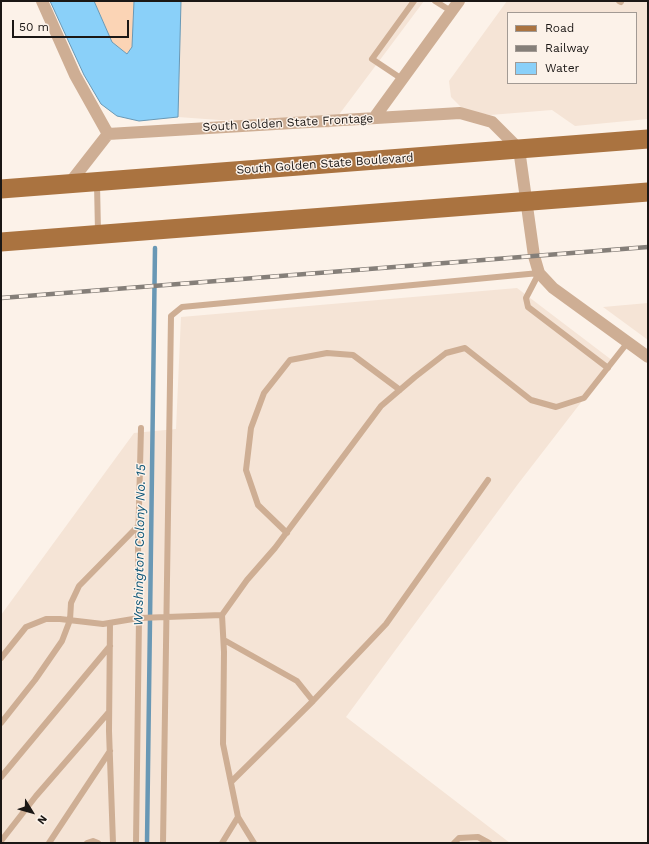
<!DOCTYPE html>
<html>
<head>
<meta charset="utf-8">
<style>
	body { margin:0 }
	#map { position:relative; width:649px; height:844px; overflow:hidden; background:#fcf2e9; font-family:"Work Sans",sans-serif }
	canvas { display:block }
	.frame { position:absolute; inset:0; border:2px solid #1b1715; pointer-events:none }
	.legend { position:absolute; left:507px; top:12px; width:130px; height:72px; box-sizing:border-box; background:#fcf2e9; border:1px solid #a29a94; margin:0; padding:5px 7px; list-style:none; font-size:12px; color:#1b1715 }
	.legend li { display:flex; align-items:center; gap:8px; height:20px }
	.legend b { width:20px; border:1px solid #a29a94 }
	.north { position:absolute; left:12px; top:792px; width:40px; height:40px; -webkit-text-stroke:3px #fcf2e9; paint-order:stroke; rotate:127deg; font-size:11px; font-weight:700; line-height:16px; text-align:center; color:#1b1715 }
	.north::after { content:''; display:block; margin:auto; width:14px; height:18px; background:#1b1715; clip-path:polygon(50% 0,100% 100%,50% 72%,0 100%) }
	.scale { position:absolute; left:12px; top:20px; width:117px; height:18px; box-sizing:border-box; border:2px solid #1b1715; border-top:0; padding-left:5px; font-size:12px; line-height:14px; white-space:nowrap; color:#1b1715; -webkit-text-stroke:3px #fcf2e9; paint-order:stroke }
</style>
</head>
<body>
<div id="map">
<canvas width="649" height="844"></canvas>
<div class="frame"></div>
<ul class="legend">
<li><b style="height:5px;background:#aa7340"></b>Road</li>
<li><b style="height:5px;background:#857f79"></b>Railway</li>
<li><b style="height:11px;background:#8ad0f9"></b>Water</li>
</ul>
<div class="north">N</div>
<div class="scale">50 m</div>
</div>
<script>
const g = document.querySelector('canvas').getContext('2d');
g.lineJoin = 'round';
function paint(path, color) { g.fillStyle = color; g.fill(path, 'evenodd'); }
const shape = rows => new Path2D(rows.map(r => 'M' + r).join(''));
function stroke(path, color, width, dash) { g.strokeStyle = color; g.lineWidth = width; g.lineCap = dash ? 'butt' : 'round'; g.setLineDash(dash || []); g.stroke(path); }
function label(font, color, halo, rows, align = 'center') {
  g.font = font + ' "Work Sans",sans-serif'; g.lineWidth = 3; g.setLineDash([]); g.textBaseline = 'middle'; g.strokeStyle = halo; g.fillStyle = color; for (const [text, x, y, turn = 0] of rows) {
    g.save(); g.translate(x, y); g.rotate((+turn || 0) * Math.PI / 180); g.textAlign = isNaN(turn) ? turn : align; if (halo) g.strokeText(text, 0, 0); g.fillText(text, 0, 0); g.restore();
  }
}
paint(shape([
	[181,1,424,1,329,128,178,117],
	[507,1,648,1,648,119,575,126,552,110,490,115,465,111,451,97,449,81],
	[508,13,636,13,636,83,508,83],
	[517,288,613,361,518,484,346,717,510,843,1,843,1,615,134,433,176,429,181,317],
	[648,303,648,340,603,307]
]), '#f5e4d6');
paint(shape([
	[94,1,134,1,132,47,127,54,112,42]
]), '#fbd4b5');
const water = shape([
	[50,1,94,1,112,42,127,54,132,47,134,1,181,1,178,117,139,121,117,116,101,104,84,75,50,1]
]);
paint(water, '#8ad0f9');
stroke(water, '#6998b5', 1);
stroke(shape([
	[147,843,155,248]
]), '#6998b5', 4.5);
stroke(shape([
	[435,1,451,11],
	[619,1,621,2],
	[402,79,372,59,414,1],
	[97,184,98,232],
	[539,273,526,298,528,307,608,368],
	[287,533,258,505,246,470,251,428,264,393,290,360,327,353,353,355,400,390],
	[110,623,109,731,113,843],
	[224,640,297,681,313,701],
	[1,658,26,627,46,619,60,619,103,624,139,618,222,615],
	[1,723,35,680,62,641,70,620,71,603,79,586,139,525],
	[1,777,110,646],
	[231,782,313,701,386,624,488,480],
	[1,841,36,796,109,712],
	[49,843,110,751],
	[87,843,93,841,98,843],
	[136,843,139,618,138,546,141,428],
	[163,843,171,316,182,307,539,273],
	[222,843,238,817],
	[254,843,238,817,223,744,224,652,222,615,247,580,275,548,381,406,415,377,446,353,465,348,531,400,556,407,584,398,628,342],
	[454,843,459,838,478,837,489,843]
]), '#ceae94', 6);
stroke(shape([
	[42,1,75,75,108,134],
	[374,118,459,1],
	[69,184,108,134,460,113,492,122,519,149,534,256,539,273,553,288,648,357]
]), '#ceae94', 12);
stroke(shape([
	[1,189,648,139],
	[1,242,648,192]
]), '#aa7340', 19);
const rail = shape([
	[1,298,648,247]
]);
stroke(rail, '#857f79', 4.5);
stroke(rail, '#fcf2e9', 3, [9]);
label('12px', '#1b1715', '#fcf2e9', [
	["South Golden State Frontage",288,123,-3],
	["South Golden State Boulevard",325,164,-4]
]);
label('italic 13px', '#0b5577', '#fcf2e9', [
	["Washington Colony No. 15",140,545,-89]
]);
</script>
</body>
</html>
